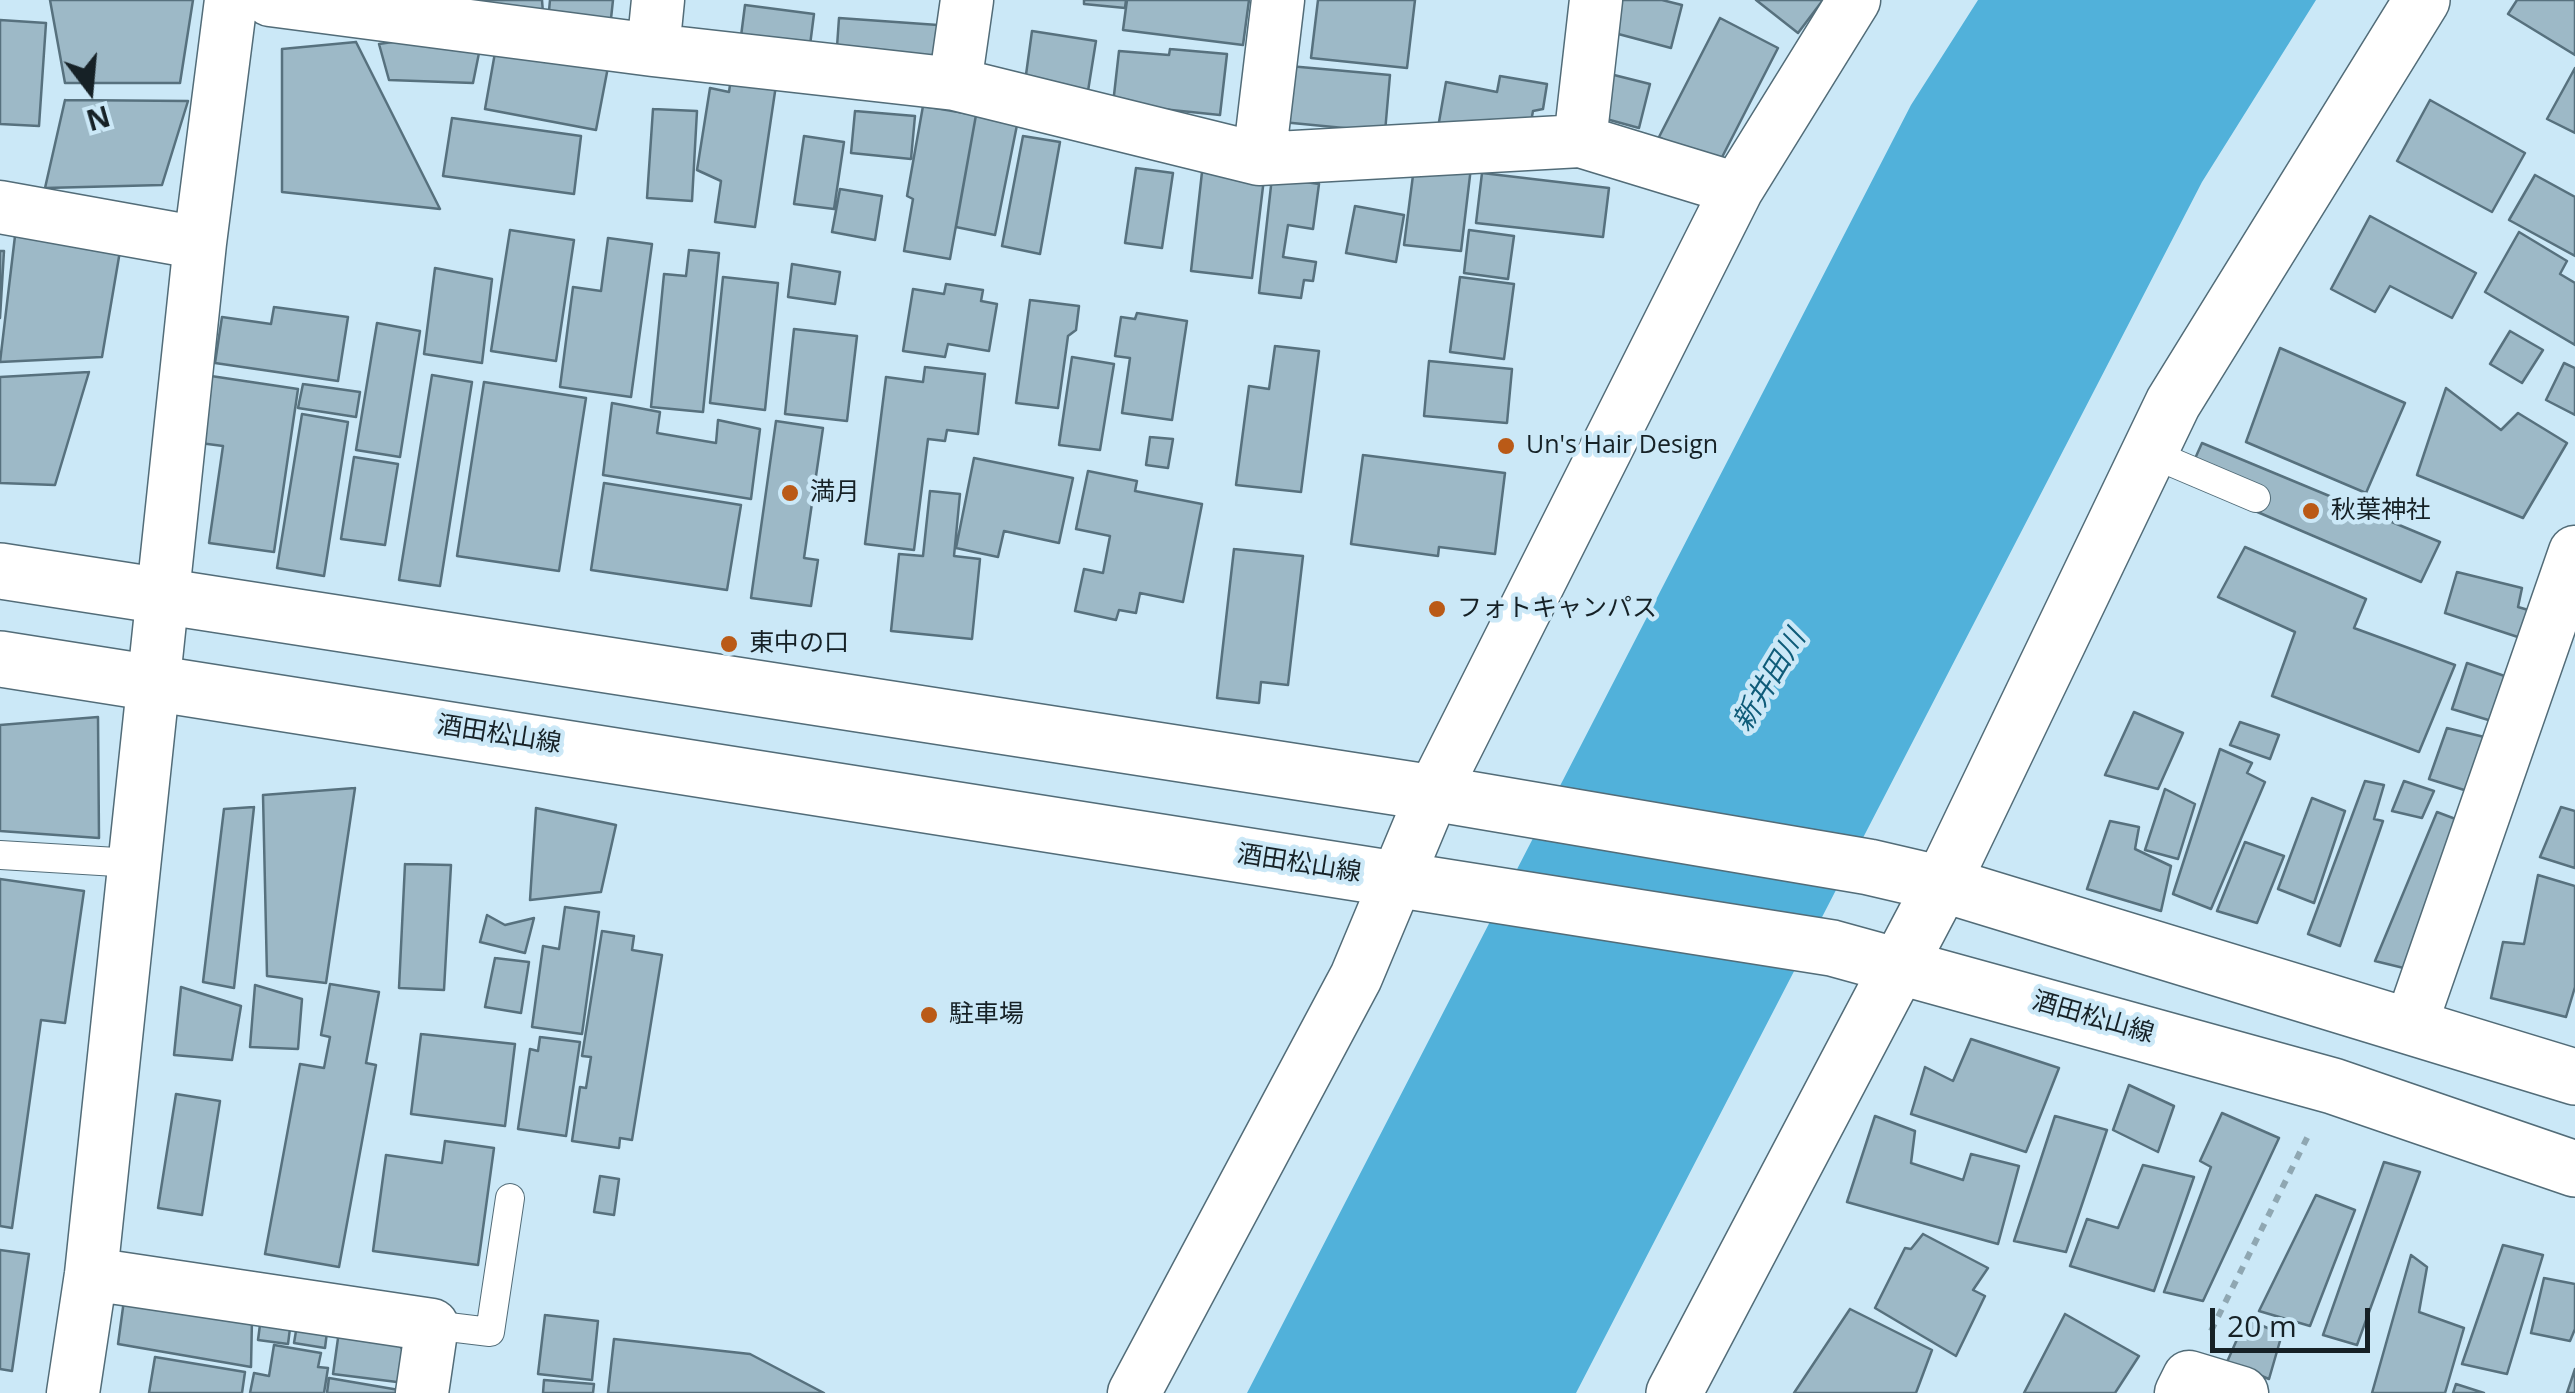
<!DOCTYPE html>
<html>
<head>
<meta charset="utf-8">
<style>
	body { margin:0 }
	#map { position:relative; width:2575px; height:1393px; overflow:hidden; background:#cbe8f7; font-family:"Open Sans",sans-serif }
	canvas { display:block }
	.north { position:absolute; left:40px; top:40px; width:100px; height:100px; -webkit-text-stroke:8px #cbe8f7; paint-order:stroke; rotate:164deg; font-size:28px; font-weight:700; line-height:40px; text-align:center; color:#162126 }
	.north::after { content:''; display:block; margin:auto; width:35px; height:45px; background:#162126; clip-path:polygon(50% 0,100% 100%,50% 72%,0 100%) }
	.scale { position:absolute; left:2210px; top:1308px; width:160px; height:45px; box-sizing:border-box; border:5px solid #162126; border-top:0; padding-left:12px; font-size:30px; line-height:35px; white-space:nowrap; color:#162126; -webkit-text-stroke:8px #cbe8f7; paint-order:stroke }
</style>
</head>
<body>
<div id="map">
<canvas width="2575" height="1393"></canvas>
<div class="north">N</div>
<div class="scale">20 m</div>
</div>
<script>
const g = document.querySelector('canvas').getContext('2d');
g.lineJoin = 'round';
function paint(path, color) { g.fillStyle = color; g.fill(path, 'evenodd'); }
const shape = rows => new Path2D(rows.map(r => 'M' + r).join(''));
function stroke(path, color, width, dash) { g.strokeStyle = color; g.lineWidth = width; g.lineCap = dash ? 'butt' : 'round'; g.setLineDash(dash || []); g.stroke(path); }
function label(font, color, halo, rows, align = 'center') {
  g.font = font + ' "Open Sans","Noto Sans JP",sans-serif'; g.lineWidth = 9; g.setLineDash([]); g.textBaseline = 'middle'; g.strokeStyle = halo; g.fillStyle = color; for (const [text, x, y, turn = 0] of rows) {
    g.save(); g.translate(x, y); g.rotate((+turn || 0) * Math.PI / 180); g.textAlign = isNaN(turn) ? turn : align; if (halo) g.strokeText(text, 0, 0); g.fillText(text, 0, 0); g.restore();
  }
}
paint(shape([
	[1978,0,2316,0,2202,182,1576,1393,1247,1393,1911,105]
]), '#51b1da');
const building = shape([
	[50,0,193,0,180,83,65,83,50,0],
	[476,0,542,0,544,26,474,11,476,0],
	[550,0,613,0,610,28,548,22,550,0],
	[1084,0,1126,0,1125,8,1084,4,1084,0],
	[1127,0,1249,0,1243,45,1123,30,1127,0],
	[1318,0,1415,0,1407,68,1311,58,1318,0],
	[1616,0,1662,0,1682,5,1671,48,1607,31,1616,0],
	[1756,0,1823,0,1798,33,1756,0],
	[2517,0,2575,0,2575,55,2508,14,2517,0],
	[745,5,814,14,809,53,740,44,745,5],
	[839,18,938,25,935,67,836,61,839,18],
	[1720,18,1778,48,1717,167,1659,137,1720,18],
	[0,20,46,23,39,126,0,124,0,20],
	[484,28,473,83,389,80,379,44,484,28],
	[1032,31,1096,41,1088,91,1025,82,1032,31],
	[356,42,440,209,282,192,282,49,356,42],
	[496,47,608,67,596,130,485,109,496,47],
	[1170,49,1227,54,1220,115,1113,104,1119,51,1169,55,1170,49],
	[1289,66,1390,75,1385,132,1282,122,1289,66],
	[2575,68,2575,133,2547,119,2575,68],
	[1610,74,1650,84,1639,128,1599,117,1610,74],
	[1500,76,1547,84,1543,109,1533,111,1525,155,1436,139,1446,82,1497,92,1500,76],
	[731,78,776,85,755,227,715,222,721,181,697,170,710,88,729,92,731,78],
	[65,100,188,101,162,185,45,188,65,100],
	[2430,100,2525,153,2492,212,2397,161,2430,100],
	[923,106,976,115,950,259,904,251,913,199,907,196,923,106],
	[653,109,697,111,692,201,647,198,653,109],
	[1020,110,995,235,956,227,976,115,1020,110],
	[855,111,915,116,911,159,851,153,855,111],
	[452,118,581,136,574,194,443,176,452,118],
	[804,136,844,142,834,209,794,204,804,136],
	[1023,136,1060,142,1040,254,1002,246,1023,136],
	[1416,152,1472,159,1461,251,1404,245,1416,152],
	[1203,163,1265,170,1252,278,1191,271,1203,163],
	[1136,168,1173,173,1162,248,1125,243,1136,168],
	[1482,173,1609,188,1603,237,1476,223,1482,173],
	[2535,175,2575,197,2575,256,2509,220,2535,175],
	[1272,177,1319,184,1313,229,1288,225,1283,257,1316,262,1313,281,1304,280,1301,298,1259,293,1272,177],
	[840,189,882,196,875,240,832,232,840,189],
	[1355,206,1404,215,1396,262,1346,253,1355,206],
	[2370,216,2476,273,2452,318,2390,286,2375,312,2331,289,2370,216],
	[510,230,574,240,556,361,491,351,510,230],
	[1469,230,1514,236,1508,279,1464,273,1469,230],
	[2519,232,2567,261,2560,274,2575,283,2575,345,2485,292,2519,232],
	[15,236,121,245,102,357,0,362,15,236],
	[608,238,652,244,631,397,560,387,573,287,601,291,608,238],
	[689,250,719,253,703,412,651,407,664,274,686,276,689,250],
	[0,251,4,251,0,318,0,251],
	[792,264,840,272,835,304,788,297,792,264],
	[435,268,492,279,482,363,424,354,435,268],
	[723,277,778,283,765,410,710,403,723,277],
	[1460,277,1514,284,1504,359,1450,352,1460,277],
	[946,284,983,290,981,301,997,304,989,351,948,344,945,357,903,351,913,289,944,294,946,284],
	[1030,300,1079,306,1076,330,1068,336,1058,408,1016,403,1030,300],
	[274,307,348,317,338,381,215,363,222,317,271,324,274,307],
	[1137,313,1187,321,1172,420,1122,413,1130,358,1115,356,1121,317,1135,319,1137,313],
	[377,323,420,331,400,457,356,450,377,323],
	[794,329,857,336,847,421,785,414,794,329],
	[2510,331,2543,350,2522,383,2490,364,2510,331],
	[1275,346,1319,351,1301,492,1236,485,1249,386,1269,389,1275,346],
	[2280,348,2405,403,2366,493,2246,442,2280,348],
	[1072,357,1114,364,1100,450,1059,445,1072,357],
	[1429,361,1512,369,1507,423,1424,416,1429,361],
	[2564,363,2575,368,2575,415,2546,400,2564,363],
	[925,367,985,374,978,434,947,430,945,441,928,439,914,550,865,544,886,377,923,382,925,367],
	[89,372,55,485,0,483,0,377,89,372],
	[432,375,472,382,440,586,399,580,432,375],
	[211,376,298,389,274,552,209,543,223,446,200,443,211,376],
	[484,382,586,398,559,571,457,556,484,382],
	[303,384,360,392,356,417,298,408,303,384],
	[2446,388,2501,430,2518,413,2567,443,2523,518,2417,475,2446,388],
	[612,403,660,412,657,433,716,443,718,420,760,429,751,499,603,475,612,403],
	[302,414,348,422,324,576,277,568,302,414],
	[776,421,823,428,804,558,818,560,811,606,751,598,776,421],
	[1150,437,1173,439,1168,468,1146,465,1150,437],
	[2202,443,2440,542,2421,582,2185,481,2202,443],
	[1363,455,1505,473,1495,554,1439,547,1438,556,1351,544,1363,455],
	[354,457,398,464,385,545,341,539,354,457],
	[974,458,1073,478,1059,543,1004,531,998,557,956,548,974,458],
	[1088,471,1137,481,1135,491,1202,504,1183,602,1140,593,1136,613,1119,610,1116,620,1075,611,1084,569,1103,573,1110,536,1076,529,1088,471],
	[604,483,741,505,727,590,591,570,604,483],
	[930,491,960,494,954,556,980,559,972,639,891,631,899,554,923,556,930,491],
	[2245,547,2366,599,2354,628,2455,665,2419,752,2272,696,2295,632,2218,597,2245,547],
	[1234,549,1303,556,1288,685,1261,682,1259,703,1217,698,1234,549],
	[2457,572,2522,588,2518,607,2549,616,2533,642,2445,613,2457,572],
	[2467,663,2522,682,2505,725,2452,709,2467,663],
	[2134,712,2183,733,2158,789,2105,775,2134,712],
	[98,717,99,838,0,831,0,725,98,717],
	[2240,722,2279,735,2270,759,2230,745,2240,722],
	[2447,728,2501,741,2477,794,2429,779,2447,728],
	[2220,749,2252,763,2247,773,2265,782,2211,909,2173,894,2220,749],
	[2365,781,2384,785,2374,819,2383,821,2340,946,2308,934,2365,781],
	[2404,781,2434,791,2422,818,2392,811,2404,781],
	[355,788,326,983,267,976,263,795,355,788],
	[2165,789,2195,804,2178,859,2145,850,2165,789],
	[2312,798,2345,811,2314,903,2278,889,2312,798],
	[254,807,234,988,203,982,224,809,254,807],
	[2561,807,2575,811,2575,868,2540,857,2561,807],
	[536,808,616,825,601,892,530,900,536,808],
	[2437,812,2474,826,2416,971,2375,961,2437,812],
	[2110,821,2139,827,2135,849,2171,866,2161,911,2087,889,2110,821],
	[2245,842,2284,856,2257,923,2217,911,2245,842],
	[405,864,451,865,444,990,399,988,405,864],
	[2538,875,2575,886,2575,987,2566,1017,2491,998,2503,942,2524,944,2538,875],
	[0,879,84,891,65,1023,41,1020,12,1228,0,1226,0,879],
	[565,907,599,912,582,1034,532,1027,543,946,559,949,565,907],
	[487,915,505,925,534,918,525,953,480,942,487,915],
	[602,931,634,936,632,950,662,955,632,1140,620,1138,619,1148,572,1141,580,1087,586,1088,591,1057,582,1056,602,931],
	[495,958,529,962,521,1013,485,1007,495,958],
	[330,984,379,992,366,1063,376,1065,339,1267,265,1254,300,1064,324,1068,330,1037,321,1035,330,984],
	[255,985,302,999,298,1049,250,1047,255,985],
	[181,987,241,1006,232,1060,174,1055,181,987],
	[421,1034,515,1044,505,1126,411,1114,421,1034],
	[540,1037,580,1042,566,1136,518,1129,530,1049,538,1051,540,1037],
	[1971,1039,2059,1068,2026,1152,1911,1114,1925,1067,1953,1081,1971,1039],
	[2129,1085,2174,1106,2158,1152,2113,1130,2129,1085],
	[176,1094,220,1101,202,1215,158,1208,176,1094],
	[2222,1113,2279,1138,2203,1301,2164,1292,2211,1167,2200,1161,2222,1113],
	[1875,1116,1915,1131,1911,1163,1963,1180,1971,1154,2019,1166,1998,1244,1847,1202,1875,1116],
	[2055,1116,2107,1130,2066,1252,2014,1241,2055,1116],
	[445,1141,494,1148,478,1265,373,1251,386,1155,442,1163,445,1141],
	[2384,1162,2420,1172,2357,1345,2323,1335,2384,1162],
	[2143,1165,2194,1177,2154,1291,2070,1266,2087,1219,2118,1228,2143,1165],
	[600,1176,619,1179,614,1215,594,1212,600,1176],
	[2316,1195,2355,1210,2310,1326,2259,1311,2316,1195],
	[1923,1234,1988,1268,1973,1290,1985,1296,1956,1356,1875,1308,1905,1248,1911,1249,1923,1234],
	[2503,1245,2543,1255,2507,1374,2462,1364,2503,1245],
	[0,1250,29,1254,12,1371,0,1369,0,1250],
	[2411,1255,2427,1267,2419,1312,2464,1328,2445,1393,2372,1393,2411,1255],
	[2544,1278,2575,1284,2575,1329,2570,1341,2531,1333,2544,1278],
	[124,1300,252,1319,251,1367,118,1344,124,1300],
	[1850,1309,1932,1350,1916,1393,1794,1393,1850,1309],
	[2065,1314,2139,1356,2115,1393,2024,1393,2065,1314],
	[545,1315,598,1321,592,1380,538,1374,545,1315],
	[261,1317,291,1321,288,1344,258,1340,261,1317],
	[298,1319,328,1324,325,1348,294,1343,298,1319],
	[2246,1319,2282,1334,2269,1379,2227,1362,2246,1319],
	[340,1324,386,1330,408,1356,405,1383,333,1374,340,1324],
	[614,1339,750,1354,824,1393,608,1393,614,1339],
	[274,1345,321,1353,318,1367,328,1368,324,1393,250,1393,254,1373,269,1376,274,1345],
	[155,1357,245,1372,242,1393,149,1393,155,1357],
	[2575,1369,2575,1393,2567,1393,2575,1369],
	[329,1378,399,1390,398,1393,327,1393,329,1378],
	[544,1380,594,1384,593,1393,543,1393,544,1380],
	[2456,1384,2484,1393,2453,1393,2456,1384]
]);
paint(building, '#9db9c7');
stroke(building, '#57717e', 2.5);
const service = shape([
	[2150,453,2256,498],
	[0,855,133,863],
	[432,1325,490,1332,510,1198]
]);
const minor = shape([
	[270,0,653,50,955,84,1259,159,1580,141,1737,189],
	[653,50,658,0],
	[955,84,967,0],
	[1580,141,1596,0],
	[1259,159,1278,0],
	[0,207,200,243],
	[2411,1024,2575,552],
	[91,1274,432,1325,422,1393],
	[73,1393,91,1274,200,243,231,0],
	[1134,1393,1356,977,1433,793,1737,189,1854,0],
	[2181,1393,2189,1377,2242,1393]
]);
const tertiary = shape([
	[1674,1393,1942,884,2173,403,2422,0]
]);
const primary = shape([
	[0,571,1433,793,1869,867,1942,884,2575,1077],
	[0,659,1832,948,2333,1086,2575,1169]
]);
stroke(service, '#526c78', 30);
stroke(minor, '#526c78', 55);
stroke(tertiary, '#526c78', 58);
stroke(primary, '#526c78', 58);
stroke(shape([
	[2211,1331,2308,1136]
]), '#8fa7b2', 6, [8, 8]);
stroke(service, '#fff', 28);
stroke(minor, '#fff', 52);
stroke(tertiary, '#fff', 55);
stroke(primary, '#fff', 55);
for (const [x, y, r, color] of [
	[1506,446,10,"#ba5a17"],
	[790,493,10,"#ba5a17"],
	[2311,511,10,"#ba5a17"],
	[1437,609,10,"#ba5a17"],
	[729,644,10,"#ba5a17"],
	[929,1015,10,"#ba5a17"]
]) { const dot = new Path2D(); dot.arc(x, y, r, 0, 2 * Math.PI); g.fillStyle = color; g.fill(dot); stroke(dot, '#cbe8f7', 4); }
label('25px', '#162126', '#cbe8f7', [
	["Un's Hair Design",1526,446],
	["満月",810,493],
	["秋葉神社",2331,511],
	["フォトキャンパス",1457,609],
	["東中の口",749,644],
	["駐車場",949,1015]
], 'left');
label('25px', '#162126', '#cbe8f7', [
	["酒田松山線",499,735,9],
	["酒田松山線",1299,864,9],
	["酒田松山線",2093,1018,16]
]);
label('italic 28px', '#0f5c79', '#cbe8f7', [
	["新井田川",1770,681,-59]
]);
</script>
</body>
</html>
